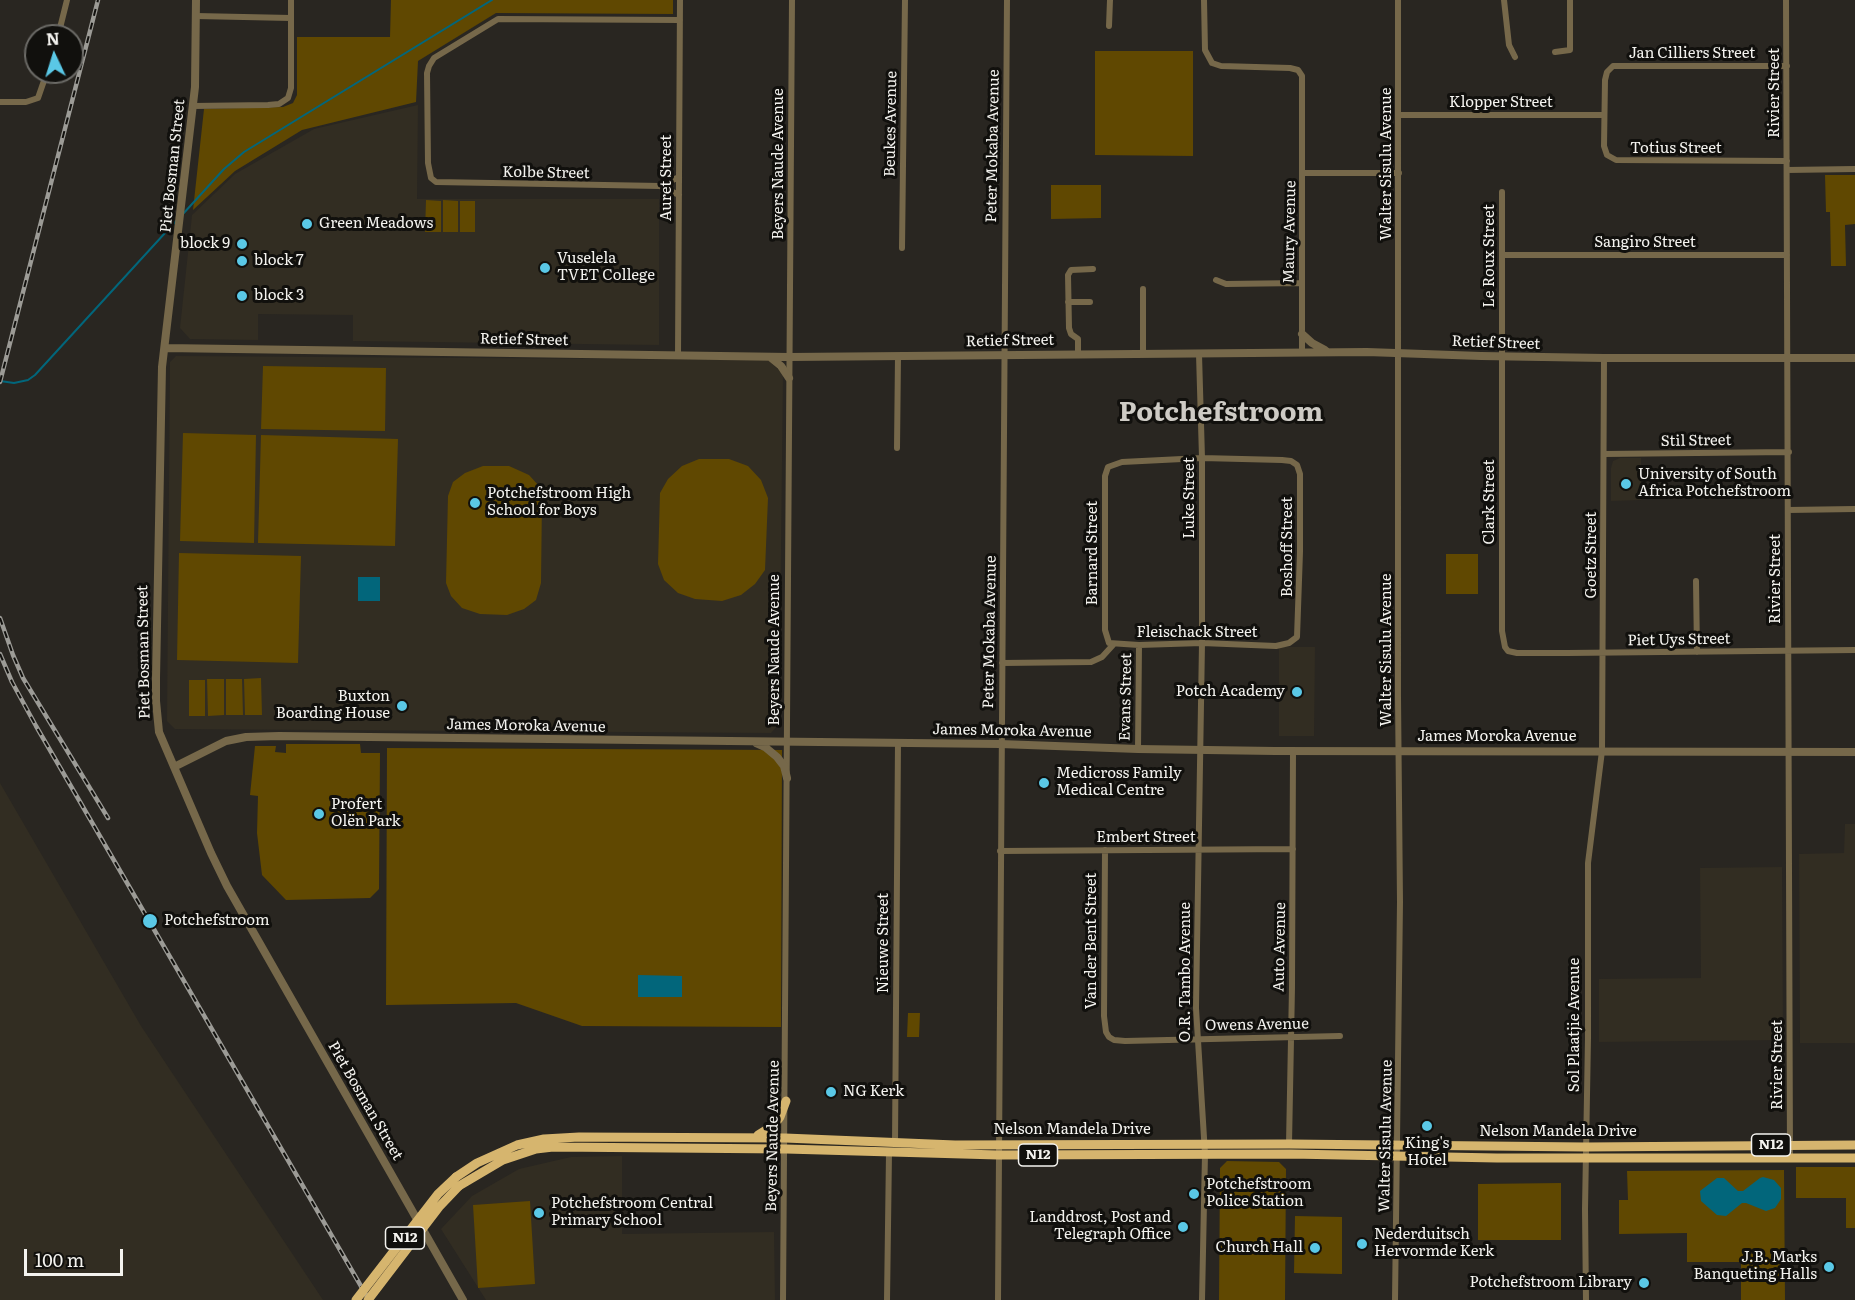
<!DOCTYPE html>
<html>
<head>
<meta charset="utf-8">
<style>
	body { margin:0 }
	#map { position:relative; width:1855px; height:1300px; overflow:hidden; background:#292621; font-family:Literata,serif }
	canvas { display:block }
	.north { position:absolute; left:24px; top:24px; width:60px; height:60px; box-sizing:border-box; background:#11100d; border:2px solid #6c6b67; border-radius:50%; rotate:356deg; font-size:16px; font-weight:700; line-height:24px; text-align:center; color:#f4f3ef }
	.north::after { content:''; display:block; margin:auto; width:21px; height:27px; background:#5ac8e6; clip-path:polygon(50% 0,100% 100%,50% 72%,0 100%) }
	.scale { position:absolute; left:24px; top:1249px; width:99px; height:27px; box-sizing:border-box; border:3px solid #f4f3ef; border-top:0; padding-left:8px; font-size:18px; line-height:21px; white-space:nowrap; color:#f4f3ef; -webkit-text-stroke:4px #11100d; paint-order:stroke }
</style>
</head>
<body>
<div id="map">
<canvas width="1855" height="1300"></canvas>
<div class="north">N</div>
<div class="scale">100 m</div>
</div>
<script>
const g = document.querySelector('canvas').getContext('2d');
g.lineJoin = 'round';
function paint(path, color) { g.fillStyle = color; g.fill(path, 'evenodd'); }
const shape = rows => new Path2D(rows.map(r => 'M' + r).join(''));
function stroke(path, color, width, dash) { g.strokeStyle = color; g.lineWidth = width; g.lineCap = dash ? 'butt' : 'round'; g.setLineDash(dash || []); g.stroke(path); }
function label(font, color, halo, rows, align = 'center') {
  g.font = font + ' Literata,serif'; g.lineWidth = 6; g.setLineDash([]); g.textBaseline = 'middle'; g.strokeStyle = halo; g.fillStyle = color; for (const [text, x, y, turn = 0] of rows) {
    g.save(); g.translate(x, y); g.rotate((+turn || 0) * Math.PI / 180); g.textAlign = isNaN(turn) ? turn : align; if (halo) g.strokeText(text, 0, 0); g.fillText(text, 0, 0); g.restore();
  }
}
paint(shape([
	[418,105,417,199,659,199,659,345,353,341,353,315,258,314,258,340,190,339,180,328,192,215,235,174,314,129],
	[176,356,768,360,783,374,779,724,771,733,175,729,167,721,170,362],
	[1620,458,1641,458,1641,500,1611,501,1611,468,1613,461],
	[1279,647,1315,647,1314,736,1279,736],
	[0,783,141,1026,323,1300,0,1300],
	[1845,824,1855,824,1855,1043,1800,1043,1799,854,1844,853],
	[1782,867,1783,1040,1599,1042,1599,979,1701,978,1700,868],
	[622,1156,622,1234,774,1232,775,1300,486,1300,441,1229,472,1196,519,1169,571,1157]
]), '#322d22');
paint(shape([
	[391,0,673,0,673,14,496,13,418,61,416,102,302,130,235,171,193,210,204,109,283,107,293,103,297,95,297,37,390,37],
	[1095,51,1193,51,1193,156,1095,155],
	[1825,175,1855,175,1855,224,1845,225,1846,266,1831,266,1830,212,1826,212],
	[1051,185,1101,185,1101,218,1051,219],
	[426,200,441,201,441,232,425,232],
	[443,200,458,201,458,232,443,232],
	[460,201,475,201,475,232,460,232],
	[263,366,386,368,385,431,261,429],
	[183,433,256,435,254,543,180,541],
	[261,435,398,439,395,546,258,543],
	[699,459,729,459,748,466,761,480,768,498,765,570,755,584,741,595,722,601,695,599,678,593,664,580,658,564,660,493,668,479,682,466],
	[483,466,509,466,529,475,539,486,542,498,541,583,536,600,524,609,507,615,480,614,462,608,451,596,446,583,448,496,453,482,465,473],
	[179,553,301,556,298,663,177,660],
	[1446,554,1478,554,1478,594,1446,594],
	[261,678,262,715,245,715,244,679],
	[207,679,224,679,224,715,208,716],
	[226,679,242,679,243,715,226,715],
	[189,680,205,680,205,716,189,716],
	[286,744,360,744,361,753,380,753,379,889,370,898,286,900,262,875,257,833,258,796,250,795,255,746,276,746,275,752,286,753],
	[387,748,782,750,781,1027,582,1026,516,1003,386,1005],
	[908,1013,920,1013,919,1037,907,1037],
	[1227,1161,1279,1162,1286,1169,1285,1300,1219,1300,1220,1168],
	[1796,1167,1855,1167,1855,1228,1846,1228,1846,1198,1796,1198],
	[1784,1170,1785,1300,1741,1300,1741,1262,1687,1262,1687,1233,1619,1234,1619,1200,1628,1200,1627,1171],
	[1561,1183,1561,1240,1478,1240,1478,1184],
	[530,1201,535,1284,478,1288,473,1205],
	[1295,1216,1342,1217,1342,1274,1294,1273]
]), '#604801');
paint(shape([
	[358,577,380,577,380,601,358,601],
	[638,975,682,976,682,997,638,997],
	[1763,1177,1774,1180,1781,1188,1781,1199,1775,1208,1766,1211,1746,1203,1742,1203,1726,1216,1717,1215,1701,1201,1700,1191,1717,1178,1724,1178,1738,1191,1743,1191,1760,1178]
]), '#02667b');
stroke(shape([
	[182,215,224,169,244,152,492,0],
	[0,381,14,383,28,380,35,375,176,221]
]), '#02667b', 2);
stroke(shape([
	[1204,0,1205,50,1212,63,1221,66,1290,68,1298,70,1302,76,1302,352],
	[1504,0,1509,45,1515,57],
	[1786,0,1790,1158],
	[196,16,291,18],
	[1109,26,1110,0],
	[58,36,67,0],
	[1555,52,1570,50,1570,0],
	[1787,66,1613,66,1607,72,1605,80,1604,146,1607,155,1616,160,1787,161],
	[0,102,26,102,38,98,47,72],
	[193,106,268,105,279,104,288,98,291,88,291,0],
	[1398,115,1604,115],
	[1787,170,1855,169],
	[1302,173,1399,173],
	[660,186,679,177],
	[1502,192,1502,631,1505,647,1508,651,1517,653,1567,653,1855,650],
	[679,195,660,186,436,182,431,178,428,163,427,73,429,66,434,58,498,19,680,20],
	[902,248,905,0],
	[1502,255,1787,255],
	[1216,280,1226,284,1301,283],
	[1143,289,1143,353],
	[1068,302,1090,302],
	[1078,354,1078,339,1071,334,1069,328,1068,275,1071,270,1093,269],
	[1199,354,1202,458,1202,643,1196,1008,1205,1154,1202,1300],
	[678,356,680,0],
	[897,448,898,356],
	[1604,454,1789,452],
	[1202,458,1282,460,1291,461,1297,465,1300,474,1300,552,1297,637,1289,643,1276,646,1202,643,1139,645,1109,643,1105,630,1105,476,1108,467,1122,462,1202,458],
	[1788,510,1855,509],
	[1696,581,1697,652],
	[1002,663,1091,662,1102,657,1113,645],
	[1138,749,1139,645],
	[1105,850,1104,1016,1106,1032,1109,1037,1114,1040,1125,1041,1340,1036],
	[1000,851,1293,849],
	[895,1143,898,742],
	[1289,1144,1292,987,1293,751],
	[783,1300,792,0],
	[887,1300,889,1153],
	[998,1300,1007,0],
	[1395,1300,1400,902,1398,697,1398,0],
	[1586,1300,1585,1209,1588,1038,1588,863,1602,751,1604,358]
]), '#76684a', 6);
stroke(shape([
	[196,0,195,87,162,367,156,678,156,701,159,732,211,853,227,886,463,1300],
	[1302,334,1312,343,1325,350],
	[165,348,789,357,1367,352,1481,356,1604,358,1855,358],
	[770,357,781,366,789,378],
	[756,743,765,747,777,757,784,766,787,778],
	[174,767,226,741,246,737,279,736,1000,744,1138,749,1275,751,1855,752]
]), '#76684a', 8);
stroke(shape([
	[758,1135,774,1125,780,1117,786,1101],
	[456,1177,477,1163,517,1145,544,1139,579,1137,785,1138,955,1145,1289,1144,1586,1147,1855,1145],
	[459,1186,503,1160,536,1149,553,1147,786,1149,998,1155,1291,1154,1497,1158,1855,1158]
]), '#d6b56e', 9);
const rail = shape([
	[0,382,98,0],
	[0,618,13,655,23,678,108,818],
	[0,654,12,682,36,726,369,1300]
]);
stroke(rail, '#9c9b96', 4.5);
stroke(rail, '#11100d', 2, [7]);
stroke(shape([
	[356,1300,438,1194,456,1177],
	[368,1300,439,1207,459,1186]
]), '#d6b56e', 9);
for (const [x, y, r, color] of [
	[307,224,6,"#5ac8e6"],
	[242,244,6,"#5ac8e6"],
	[242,261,6,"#5ac8e6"],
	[545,268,6,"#5ac8e6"],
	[242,296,6,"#5ac8e6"],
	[1626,484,6,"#5ac8e6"],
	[475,503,6,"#5ac8e6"],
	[1297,692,6,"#5ac8e6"],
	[402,706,6,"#5ac8e6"],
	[1044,783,6,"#5ac8e6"],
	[319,814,6,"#5ac8e6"],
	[150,921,8,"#5ac8e6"],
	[831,1092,6,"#5ac8e6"],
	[1427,1126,6,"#5ac8e6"],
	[1194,1194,6,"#5ac8e6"],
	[539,1213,6,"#5ac8e6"],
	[1183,1227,6,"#5ac8e6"],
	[1362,1244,6,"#5ac8e6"],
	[1315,1248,6,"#5ac8e6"],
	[1829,1267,6,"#5ac8e6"],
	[1644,1283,6,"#5ac8e6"]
]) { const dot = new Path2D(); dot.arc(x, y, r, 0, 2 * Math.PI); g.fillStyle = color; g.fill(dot); stroke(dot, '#11100d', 2); }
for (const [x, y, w] of [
	[1771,1145,39],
	[1038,1155,39],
	[405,1238,39]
]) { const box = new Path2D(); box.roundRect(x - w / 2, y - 11, w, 22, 4.5); g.fillStyle = '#11100d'; g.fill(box); stroke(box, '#f4f3ef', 1.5); }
label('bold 14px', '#f4f3ef', null, [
	["N12",1771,1145],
	["N12",1038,1155],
	["N12",405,1238]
]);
label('15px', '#f4f3ef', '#11100d', [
	["Jan Cilliers Street",1692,54],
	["Rivier Street",1775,93,-90],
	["Klopper Street",1501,103],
	["Beukes Avenue",891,124,-89],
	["Peter Mokaba Avenue",993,146,-89],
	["Totius Street",1676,149],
	["Beyers Naude Avenue",779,164,-90],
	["Walter Sisulu Avenue",1387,164,-90],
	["Piet Bosman Street",173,166,-84],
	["Kolbe Street",546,173,1],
	["Auret Street",667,178,-90],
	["Maury Avenue",1290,232,-89],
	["Sangiro Street",1645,243],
	["Le Roux Street",1490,256,-90],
	["Retief Street",524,340,1],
	["Retief Street",1010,341,-1],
	["Retief Street",1496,343,2],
	["Stil Street",1696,441,-1],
	["Luke Street",1190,498,-90],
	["Clark Street",1490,502,-90],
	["Boshoff Street",1288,547,-90],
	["Barnard Street",1093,553,-90],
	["Goetz Street",1592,555,-90],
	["Rivier Street",1776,579,-90],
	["Peter Mokaba Avenue",990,632,-89],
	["Fleischack Street",1197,633],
	["Piet Uys Street",1679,640,-1],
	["Beyers Naude Avenue",775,650,-90],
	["Walter Sisulu Avenue",1387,650,-90],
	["Piet Bosman Street",144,652,-91],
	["Evans Street",1126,697,-89],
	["James Moroka Avenue",526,726,1],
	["James Moroka Avenue",1012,731,1],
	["James Moroka Avenue",1497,737],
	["Embert Street",1146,838],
	["Van der Bent Street",1092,941,-90],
	["Nieuwe Street",884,943,-90],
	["Auto Avenue",1280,947,-89],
	["O.R. Tambo Avenue",1186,972,-90],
	["Owens Avenue",1257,1025,-1],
	["Sol Plaatjie Avenue",1575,1025,-90],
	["Rivier Street",1778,1065,-90],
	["Piet Bosman Street",365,1101,60],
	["Nelson Mandela Drive",1072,1130],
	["Nelson Mandela Drive",1558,1132],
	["Beyers Naude Avenue",773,1136,-89],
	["Walter Sisulu Avenue",1386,1136,-89]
]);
label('15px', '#f4f3ef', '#11100d', [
	["Green Meadows",319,224],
	["block 9",230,244,"right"],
	["Vuselela",557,259],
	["TVET College",557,276],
	["block 7",254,261],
	["block 3",254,296],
	["University of South",1638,475],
	["Africa Potchefstroom",1638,492],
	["Potchefstroom High",487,494],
	["School for Boys",487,511],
	["Potch Academy",1285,692,"right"],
	["Buxton",390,697,"right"],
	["Boarding House",390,714,"right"],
	["Medicross Family",1056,774],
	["Medical Centre",1056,791],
	["Profert",331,805],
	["Olën Park",331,822],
	["Potchefstroom",164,921],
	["NG Kerk",843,1092],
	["King's",1427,1144,"center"],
	["Hotel",1427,1161,"center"],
	["Potchefstroom",1206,1185],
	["Police Station",1206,1202],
	["Potchefstroom Central",551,1204],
	["Primary School",551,1221],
	["Landdrost, Post and",1171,1218,"right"],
	["Telegraph Office",1171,1235,"right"],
	["Nederduitsch",1374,1235],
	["Hervormde Kerk",1374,1252],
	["Church Hall",1303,1248,"right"],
	["J.B. Marks",1817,1258,"right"],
	["Banqueting Halls",1817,1275,"right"],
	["Potchefstroom Library",1632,1283,"right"]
], 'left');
label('bold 27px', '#cecbc5', '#11100d', [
	["Potchefstroom",1221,413]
]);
</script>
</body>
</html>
